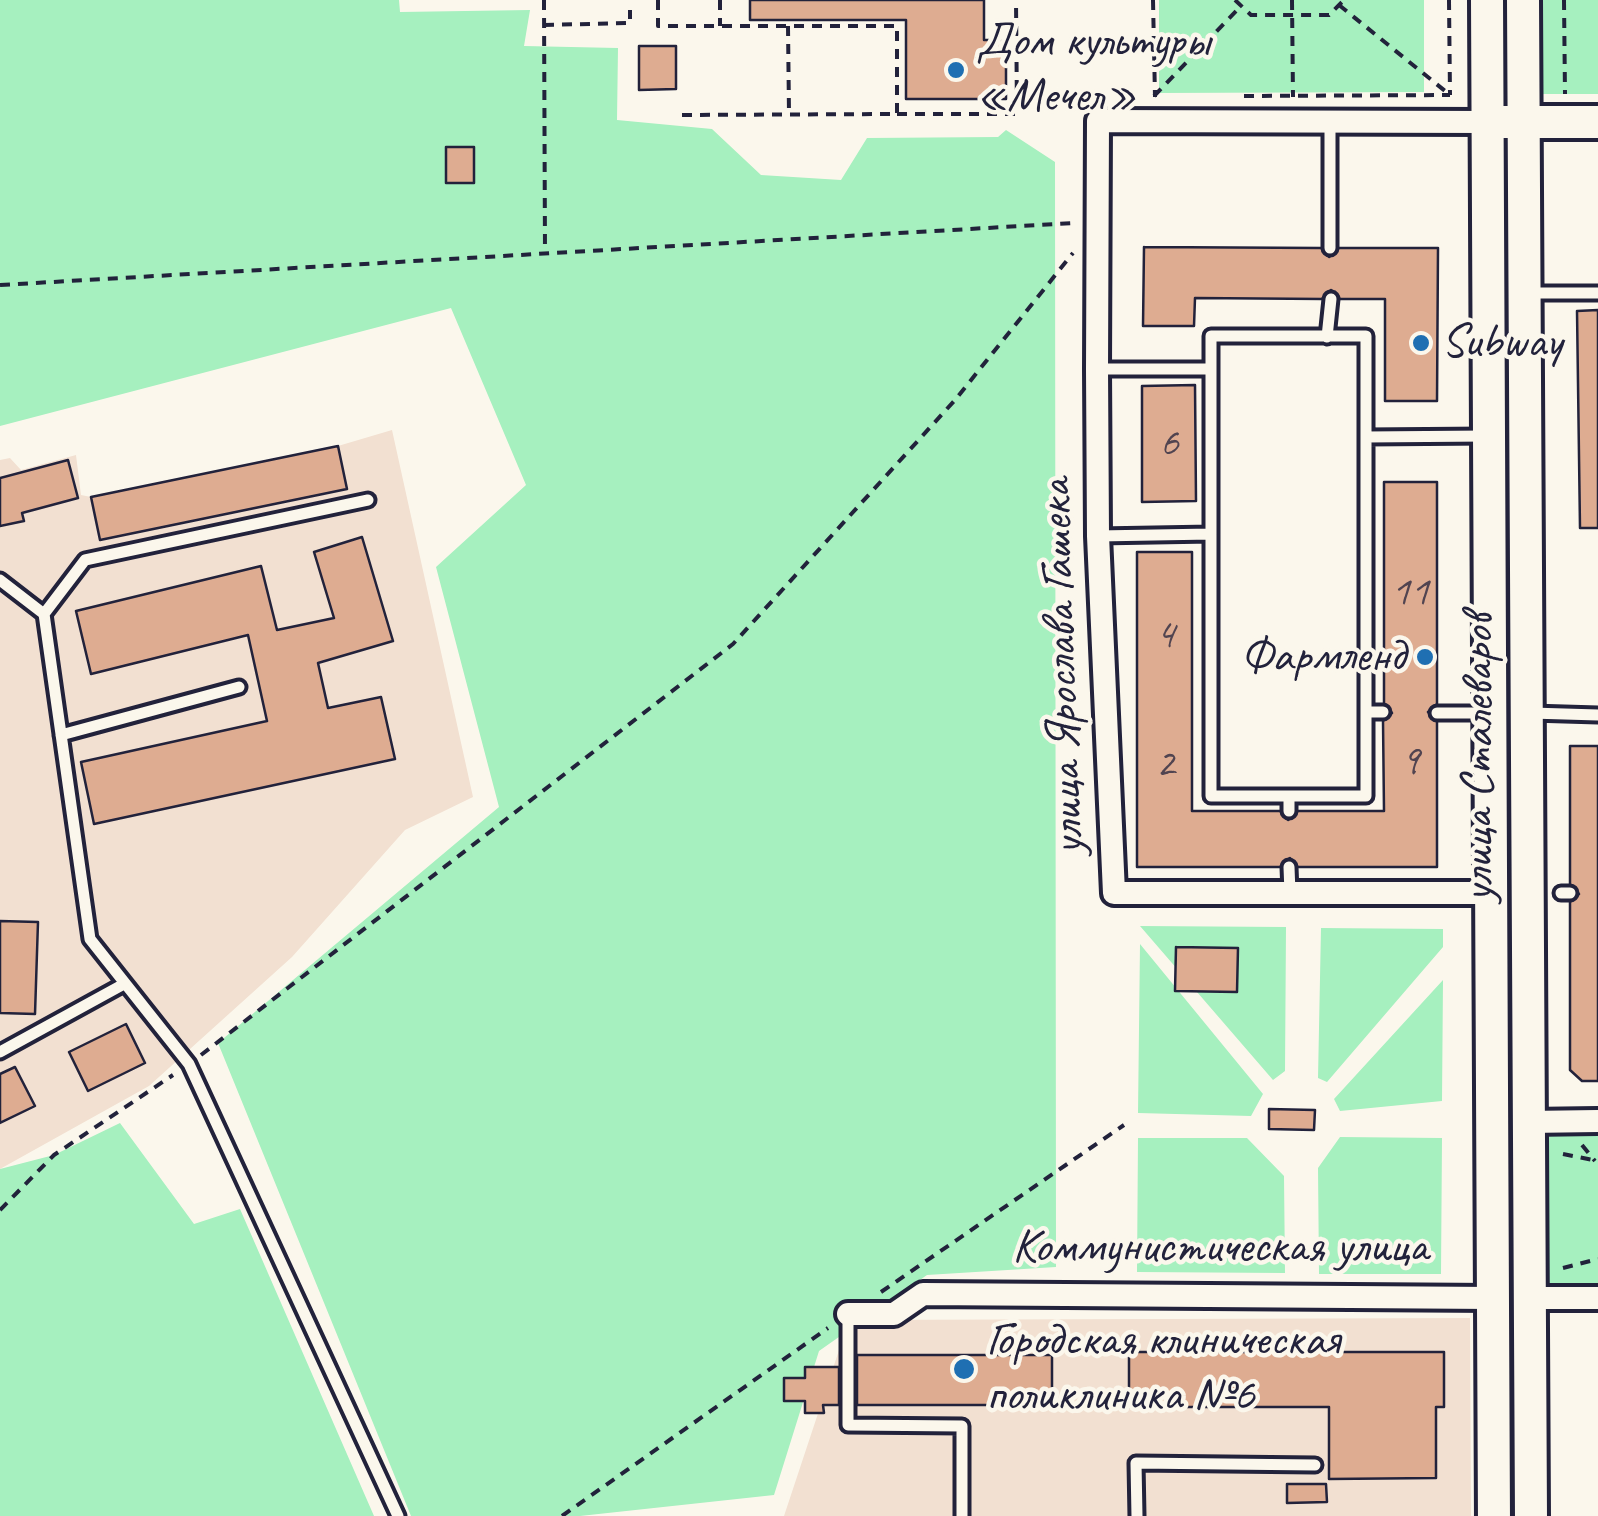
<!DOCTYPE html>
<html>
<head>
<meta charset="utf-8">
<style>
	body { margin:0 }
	canvas { display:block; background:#fbf7ec }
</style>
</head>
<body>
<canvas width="1598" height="1516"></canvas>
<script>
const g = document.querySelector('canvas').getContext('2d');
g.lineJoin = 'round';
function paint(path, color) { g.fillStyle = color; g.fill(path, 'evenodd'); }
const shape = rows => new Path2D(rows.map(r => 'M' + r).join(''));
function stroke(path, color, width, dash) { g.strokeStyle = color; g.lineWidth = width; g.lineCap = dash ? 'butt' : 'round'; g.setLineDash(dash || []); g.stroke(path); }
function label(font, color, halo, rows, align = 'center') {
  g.font = font + ' Caveat,sans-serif'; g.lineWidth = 9; g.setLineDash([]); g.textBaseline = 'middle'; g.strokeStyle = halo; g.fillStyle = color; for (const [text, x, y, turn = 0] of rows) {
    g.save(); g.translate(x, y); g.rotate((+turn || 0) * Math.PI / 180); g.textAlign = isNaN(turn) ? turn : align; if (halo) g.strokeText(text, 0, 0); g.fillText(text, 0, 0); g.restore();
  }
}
paint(shape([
	[392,430,473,797,405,830,292,957,149,1086,0,1169,0,460,10,458,21,470,76,455,81,495,91,497,338,446],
	[1470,1318,1471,1516,784,1516,849,1320]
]), '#f2e0d1');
paint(shape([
	[0,0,399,0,400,12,530,10,524,46,618,48,617,120,712,129,761,175,841,180,867,138,998,137,1006,130,1055,162,1056,1267,927,1275,819,1351,774,1495,580,1516,411,1516,218,1043,499,807,436,567,526,485,451,308,0,426],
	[1159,0,1424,0,1424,92,1159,93],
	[1543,0,1598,0,1598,94,1543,94],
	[1140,926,1286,927,1285,1071,1273,1080],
	[1321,928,1443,929,1443,947,1327,1082,1318,1078],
	[1140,944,1263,1094,1251,1116,1138,1113],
	[1443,980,1442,1101,1340,1111,1334,1099],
	[120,1123,194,1224,240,1209,374,1516,0,1516,0,1169,54,1155],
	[1543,1132,1598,1132,1598,1285,1544,1286],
	[1340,1137,1442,1138,1441,1274,1319,1274,1318,1168],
	[1138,1138,1247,1138,1284,1176,1285,1273,1137,1272]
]), '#a6f0bf');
const building = shape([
	[750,0,984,0,984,40,1006,40,1006,99,906,99,906,20,750,20,750,0],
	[639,46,676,46,676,89,639,90,639,46],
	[446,147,474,147,474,183,446,183,446,147],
	[1144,247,1321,248,1329,257,1339,248,1438,248,1437,401,1385,401,1385,299,1340,299,1331,290,1322,299,1195,298,1194,326,1143,326,1144,247],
	[1598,310,1598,528,1580,528,1577,311,1598,310],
	[1195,385,1196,501,1142,502,1142,386,1195,385],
	[338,446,347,489,100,540,91,497,338,446],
	[68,460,78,498,22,513,24,521,0,526,0,478,68,460],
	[1384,482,1437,482,1437,704,1428,712,1437,722,1437,867,1298,867,1290,858,1280,867,1137,867,1137,552,1192,552,1192,811,1280,811,1288,820,1298,811,1384,811,1383,721,1392,713,1384,703,1384,482],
	[362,537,393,641,318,663,328,708,381,697,395,759,94,824,81,762,267,721,248,635,91,674,76,611,261,566,277,630,334,618,314,552,362,537],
	[1570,746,1598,746,1598,1081,1582,1081,1570,1070,1570,902,1579,894,1570,884,1570,746],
	[0,921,38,922,35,1014,0,1013,0,921],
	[1176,947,1238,948,1237,992,1175,991,1176,947],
	[126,1024,145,1063,88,1091,69,1052,126,1024],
	[15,1067,35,1106,0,1123,0,1074,15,1067],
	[1269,1109,1315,1110,1314,1130,1269,1129,1269,1109],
	[1129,1352,1444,1352,1444,1407,1436,1407,1436,1478,1329,1479,1329,1407,1129,1407,1129,1352],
	[857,1355,1052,1355,1052,1405,857,1405,857,1355],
	[805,1367,839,1367,839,1405,823,1405,824,1413,805,1413,805,1401,784,1401,784,1378,805,1378,805,1367],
	[1287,1484,1326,1484,1327,1502,1287,1503,1287,1484]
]);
paint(building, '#deac91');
stroke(building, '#22223b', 2.5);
const lane = shape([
	[1330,122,1330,248],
	[1528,293,1598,293],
	[1211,336,1366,336,1366,796,1211,796,1211,336],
	[1327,337,1331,299],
	[1097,369,1211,369],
	[1366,437,1487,436],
	[1098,536,1211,534],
	[0,580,44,614,90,939,189,1064,398,1516],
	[44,614,85,560,368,500],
	[1366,712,1383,712],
	[1437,713,1487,713],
	[1531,713,1598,715],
	[61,735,239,687],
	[1289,796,1289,811],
	[1289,867,1290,893],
	[1561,893,1570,893],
	[0,1052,124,984],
	[848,1314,848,1425,962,1426,962,1516],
	[1137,1516,1136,1463,1315,1465]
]);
const street = shape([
	[1488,122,1098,121,1097,369,1098,536,1114,893,1491,893],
	[1528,1122,1598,1121],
	[1530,1298,1598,1298],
	[848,1314,894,1314,923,1294,1493,1298]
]);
const secondary = shape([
	[1487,0,1494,1516],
	[1523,0,1531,1516],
	[1503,122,1598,122]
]);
stroke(lane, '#22223b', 19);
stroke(street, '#22223b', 30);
stroke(secondary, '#22223b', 40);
stroke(shape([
	[544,0,545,253],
	[658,0,658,26,897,26,897,114,678,115],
	[720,0,720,26],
	[1153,0,1155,97],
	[1235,0,1251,15,1329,15,1344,0],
	[1292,0,1293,97],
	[1449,0,1450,95],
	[1564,0,1565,94],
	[1339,5,1450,95],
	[544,25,630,23,630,10],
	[788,26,789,114],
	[1154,96,1241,6],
	[1244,96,1450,95],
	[897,114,1017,114,1016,0],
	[0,285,1073,223],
	[201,1055,733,644,955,400,1073,253],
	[1582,1145,1595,1161],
	[1563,1154,1598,1161],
	[0,1210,54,1155,173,1075],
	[1563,1268,1598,1259],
	[881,1292,1124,1125],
	[562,1516,828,1328]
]), '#22223b', 4, [10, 8]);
stroke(lane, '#fbf7ec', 11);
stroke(street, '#fbf7ec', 22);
stroke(secondary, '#fbf7ec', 32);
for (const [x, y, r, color] of [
	[956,70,10,"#1f6fb2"],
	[1421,343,10,"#1f6fb2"],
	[1425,657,10,"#1f6fb2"],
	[964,1369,12,"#1f6fb2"]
]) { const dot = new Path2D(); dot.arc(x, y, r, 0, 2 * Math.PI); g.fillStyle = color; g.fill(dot); stroke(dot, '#fbf7ec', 4); }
label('42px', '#514450', null, [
	["6",1169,444],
	["11",1410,593],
	["4",1165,636],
	["9",1410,762],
	["2",1165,765]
]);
label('48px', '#22223b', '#fbf7ec', [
	["Дом культуры",976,42],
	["«Мечел»",976,97],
	["Subway",1441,343],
	["Фармленд",1405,657,"right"],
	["Городская клиническая",986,1341],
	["поликлиника №6",986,1396]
], 'left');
label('48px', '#22223b', '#fbf7ec', [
	["улица Ярослава Гашека",1063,667,-92],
	["улица Сталеваров",1479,758,-90],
	["Коммунистическая улица",1220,1248]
]);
</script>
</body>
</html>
